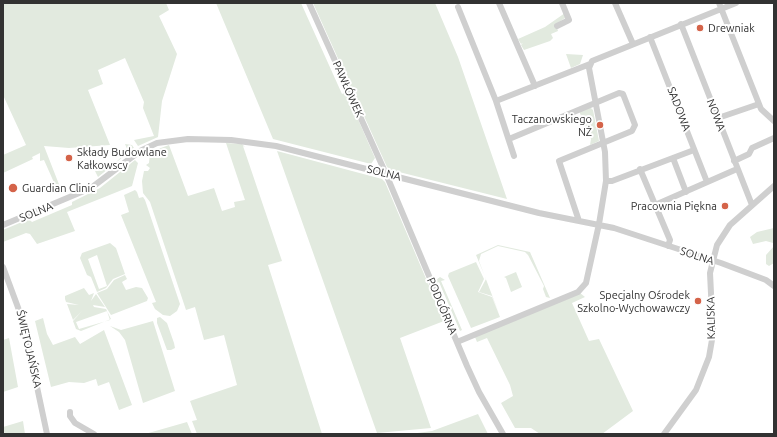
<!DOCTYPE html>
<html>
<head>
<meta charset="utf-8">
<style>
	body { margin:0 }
	#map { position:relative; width:777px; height:437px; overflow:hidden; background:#fff; font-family:Ubuntu,sans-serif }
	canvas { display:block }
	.frame { position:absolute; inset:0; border:4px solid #323232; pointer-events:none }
</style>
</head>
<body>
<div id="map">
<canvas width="777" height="437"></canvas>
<div class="frame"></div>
</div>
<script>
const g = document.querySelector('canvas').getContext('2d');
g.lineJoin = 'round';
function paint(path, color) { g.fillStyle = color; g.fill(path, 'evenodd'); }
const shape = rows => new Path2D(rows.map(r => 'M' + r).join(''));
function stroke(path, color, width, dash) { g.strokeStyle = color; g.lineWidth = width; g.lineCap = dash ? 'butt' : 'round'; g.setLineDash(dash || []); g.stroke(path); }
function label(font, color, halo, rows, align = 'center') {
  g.font = font + ' Ubuntu,sans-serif'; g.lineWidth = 4; g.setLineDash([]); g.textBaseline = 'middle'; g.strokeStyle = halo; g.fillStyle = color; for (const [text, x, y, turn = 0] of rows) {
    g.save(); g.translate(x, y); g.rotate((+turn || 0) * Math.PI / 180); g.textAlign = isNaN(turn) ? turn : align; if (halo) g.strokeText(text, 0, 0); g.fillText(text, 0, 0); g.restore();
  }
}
paint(shape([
	[3,3,166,3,169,10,159,16,177,54,162,101,158,137,138,146,134,140,154,136,143,108,144,102,125,58,98,70,103,84,88,90,110,145,69,148,44,146,60,187,54,191,53,189,56,187,44,160,40,161,40,153,32,157,33,159,3,173,3,155,26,145,3,95],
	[216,3,301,3,342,94,346,92,375,158,371,164,273,139],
	[313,3,435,3,458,57,507,199,391,170,387,167],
	[565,13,565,18,556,24,558,31,551,34,553,38,550,41,524,50,521,45,523,43,521,44,518,39,545,27],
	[566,54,583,55,580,64,571,68],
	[590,107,593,110,599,141,590,145,591,139,579,111],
	[226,143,242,144,245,147,243,146,282,261,268,265,322,434,197,434,192,421,197,420,190,401,237,385,224,335,204,340,195,307,186,310,150,202,143,193,142,181,144,171,148,171,150,168,146,165,149,163,150,152,169,145,188,196,214,188,222,211,235,207,234,202,245,200],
	[125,144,132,145,134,148,98,177,95,171,116,162,128,151],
	[277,151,382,179,385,182,444,321,400,338,431,428,377,433],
	[135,160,138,163,132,186,67,212,75,231,37,244,30,234,26,233,3,242,3,230,29,219,32,222,72,205,72,202,100,188],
	[135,190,137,192,139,198,143,197,145,200,180,304,177,311,170,316,163,315,155,309,152,303,156,302,121,215,129,212,124,195],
	[774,228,774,246,773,243,766,241,753,244,750,237,757,232],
	[110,243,116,248,125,274,113,279,106,288,97,292,91,277,87,275,80,258,82,253],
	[97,255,107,286,99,289,88,259],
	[498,245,530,252,550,298,546,297,543,289,544,286,528,255,525,252,498,246,481,254,479,261,500,316,492,296,479,292,486,279,476,255],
	[774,246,774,263,769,266,766,264,766,255],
	[476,262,484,279,478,292,492,297,500,317,471,328,448,276,449,273],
	[516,272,522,287,511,292,506,278,504,277],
	[125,275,127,279,122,282,126,290,136,287,142,288,148,298,147,301,111,315,97,293,107,289,114,280],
	[440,277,445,280,441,281,462,330,460,331,439,282,435,284,436,280],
	[84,288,89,295,94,293,91,301,96,294,105,307,93,305,94,307,106,309,111,319,81,331,76,329,73,321,82,311,73,320,67,304,79,305,66,302,65,299,65,296],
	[107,311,110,320,79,329,76,322],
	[580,293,585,297,572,303,589,341,599,339,633,411,602,434,540,434,531,428,515,428,501,403,513,396,510,385,487,338,477,342,475,337],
	[160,317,167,323,174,343,175,348,171,350,167,350,157,323,157,318],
	[43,318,47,334,53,345,75,337,80,344,104,330,132,405,119,410,109,382,98,386,96,379,84,383,69,382,51,387,35,321],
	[153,321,175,391,143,403,125,340,119,332,110,326,121,330],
	[9,338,18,387,3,392,3,340],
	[478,414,488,434,410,434,432,431],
	[23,421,25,434,3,434,3,427],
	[187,422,192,434,145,434]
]), '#e2eadf');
stroke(shape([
	[309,3,386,174,467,366,479,392,503,434],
	[499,3,535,86],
	[615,3,633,44],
	[719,3,761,109,774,121],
	[458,7,496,101,514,156],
	[681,24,752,205],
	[557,26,569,20,562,3],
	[650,37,707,182],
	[496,101,590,64],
	[718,118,759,104],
	[509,139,619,93,623,94,635,125,632,131,559,161,579,221],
	[673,158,686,192],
	[734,161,749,154,752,148,774,138],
	[640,169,670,240,668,246],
	[606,181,612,181,694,150],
	[655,205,737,169],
	[3,225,91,188,140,151,157,143,188,139,231,140,276,146,539,213,614,228,721,263,766,280,774,286],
	[3,267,23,321,47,434],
	[457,342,578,292,586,283,599,224,606,181,605,152,589,68,592,61,736,3],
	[70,412,70,416,75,423,94,434],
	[664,434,696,390,709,357,713,334,710,273,717,245,730,225,774,186]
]), '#cfcfcf', 6);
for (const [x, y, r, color] of [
	[700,28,4,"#d46349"],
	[600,125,4,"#d46349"],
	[69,158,4,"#d46349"],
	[13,188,5,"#d46349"],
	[725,206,4,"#d46349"],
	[698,301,4,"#d46349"]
]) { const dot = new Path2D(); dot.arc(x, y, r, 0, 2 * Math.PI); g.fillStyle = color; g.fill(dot); stroke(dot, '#fff', 1.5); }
label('11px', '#323232', '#fff', [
	["Drewniak",708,28],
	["Taczanowskiego",592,119,"right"],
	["NŻ",592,132,"right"],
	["Składy Budowlane",77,152],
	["Kałkowscy",77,165],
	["Guardian Clinic",22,188],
	["Pracownia Piękna",717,206,"right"],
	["Specjalny Ośrodek",690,295,"right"],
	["Szkolno-Wychowawczy",690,308,"right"]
], 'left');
label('11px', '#323232', '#fff', [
	["PAWŁÓWEK",348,89,66],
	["SADOWA",679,109,69],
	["NOWA",716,115,69],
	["SOLNA",384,173,14],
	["SOLNA",36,212,-22],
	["SOLNA",697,256,18],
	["PODGÓRNA",442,306,67],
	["KALISKA",711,318,-91],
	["ŚWIĘTOJAŃSKA",29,349,77]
]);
</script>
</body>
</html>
